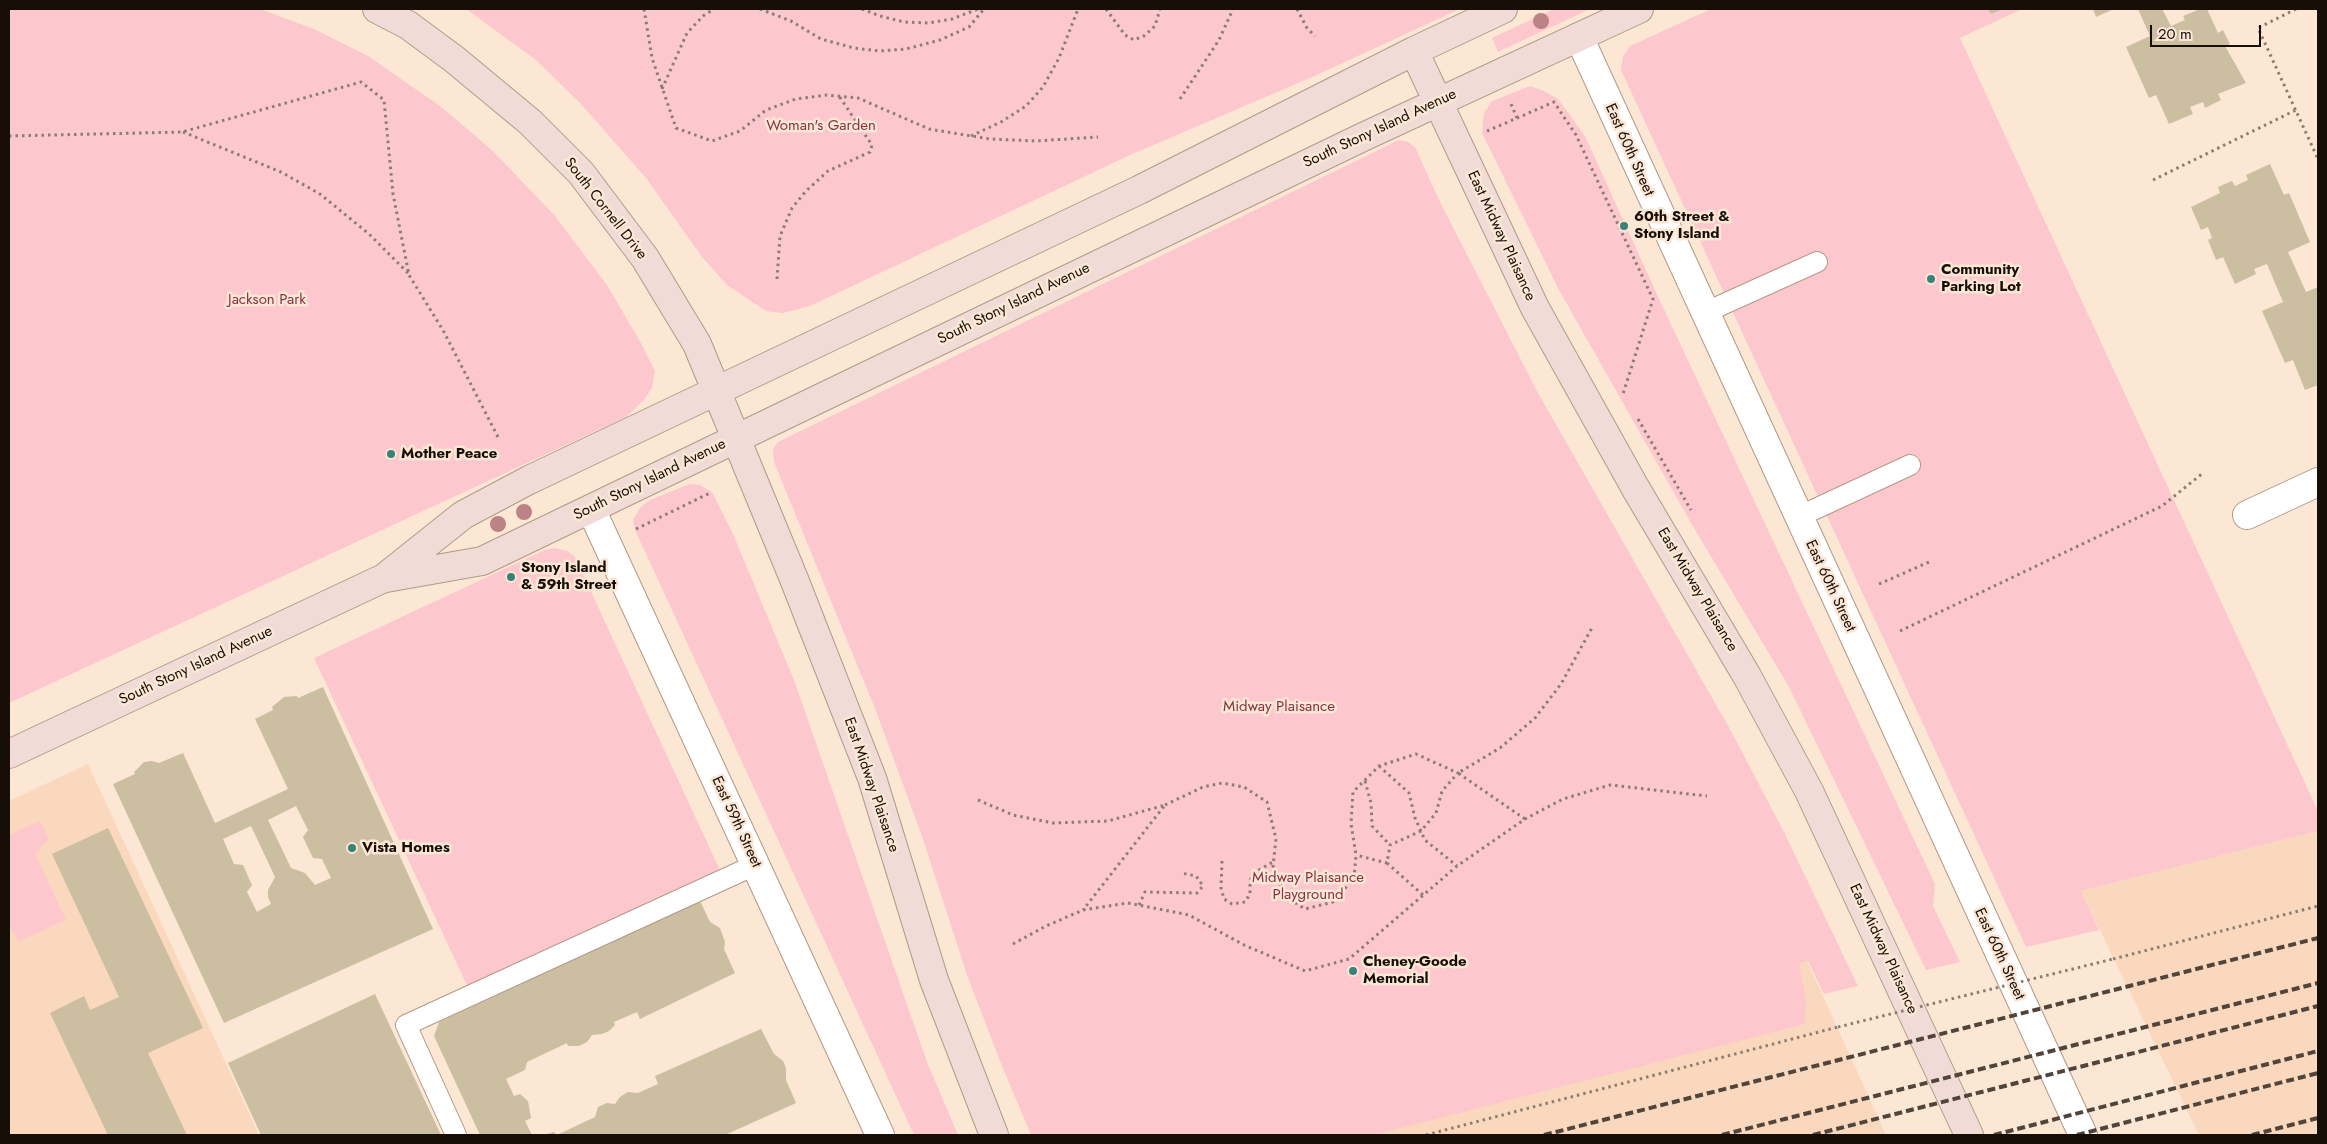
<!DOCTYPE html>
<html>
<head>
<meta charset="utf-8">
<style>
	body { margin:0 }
	#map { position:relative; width:2327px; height:1144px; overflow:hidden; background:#fce7d5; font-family:Jost,sans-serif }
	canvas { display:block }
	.frame { position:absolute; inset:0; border:10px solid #160e07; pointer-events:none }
	.scale { position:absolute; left:2150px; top:25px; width:111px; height:22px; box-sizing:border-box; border:2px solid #160e07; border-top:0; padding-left:6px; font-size:15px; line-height:18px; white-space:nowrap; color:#160e07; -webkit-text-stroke:4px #fce7d5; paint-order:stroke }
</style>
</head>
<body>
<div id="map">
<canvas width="2327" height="1144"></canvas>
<div class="frame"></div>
<div class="scale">20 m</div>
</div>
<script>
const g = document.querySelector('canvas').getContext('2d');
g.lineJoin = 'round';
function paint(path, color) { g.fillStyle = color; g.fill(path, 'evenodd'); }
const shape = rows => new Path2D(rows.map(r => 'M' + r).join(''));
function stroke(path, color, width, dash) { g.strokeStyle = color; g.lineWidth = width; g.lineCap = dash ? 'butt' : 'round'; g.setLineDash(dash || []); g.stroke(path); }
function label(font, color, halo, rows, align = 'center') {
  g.font = font + ' Jost,sans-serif'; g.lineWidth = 5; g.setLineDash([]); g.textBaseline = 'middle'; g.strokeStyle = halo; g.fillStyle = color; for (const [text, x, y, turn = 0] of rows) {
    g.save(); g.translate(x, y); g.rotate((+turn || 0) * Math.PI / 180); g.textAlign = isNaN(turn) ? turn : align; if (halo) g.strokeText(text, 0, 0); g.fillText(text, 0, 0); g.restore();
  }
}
paint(shape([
	[88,764,259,1135,9,1135,9,801],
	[2318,831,2318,1135,2199,1135,2081,891],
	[1807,961,1886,1135,1140,1135]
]), '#f9d8bd');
paint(shape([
	[9,9,260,9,314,29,368,56,440,106,493,151,555,216,607,285,642,345,655,371,652,388,644,400,626,417,9,703],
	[466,9,1460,9,1310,78,1128,156,810,306,783,313,766,311,727,285,702,257,646,178,581,104,536,60],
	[1554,9,1590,9,1498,52,1492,38],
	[1711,9,2022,9,1960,38,2318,811,2318,831,2081,891,2099,930,2026,947,1621,70,1623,57,1630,46],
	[1530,86,1544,91,1558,99,1585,136,1660,301,1935,884,1933,906,1960,962,1926,970,1789,687,1691,523,1559,290,1482,133,1484,113,1492,101],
	[1399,140,1408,142,1415,147,1439,200,1538,393,1731,731,1784,832,1858,986,1824,994,1808,961,1799,963,1806,1001,1805,1024,1374,1135,1031,1135,1000,1061,967,975,923,839,876,711,774,462,773,449,778,442],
	[690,484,700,485,712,492,733,534,794,680,927,1062,958,1135,914,1135,635,530,633,520,640,508,648,501],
	[555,548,567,551,575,557,724,879,471,994,314,658,545,550],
	[40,821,49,839,35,854,66,920,19,941,9,925,9,835]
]), '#fdc7ce');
paint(shape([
	[1988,9,2003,9,1991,14],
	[2093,9,2114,9,2096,17],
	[2138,9,2162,9,2171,26,2185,20,2183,16,2200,9,2207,9,2218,33,2223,30,2230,44,2225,46,2246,83,2218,94,2221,100,2205,108,2203,102,2190,107,2193,114,2169,124,2156,95,2149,98,2126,47,2150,36],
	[2270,164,2284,195,2289,193,2310,242,2288,252,2306,292,2318,287,2318,385,2305,390,2293,360,2285,363,2262,311,2283,302,2267,264,2254,269,2256,274,2235,284,2223,257,2216,260,2208,240,2212,238,2208,227,2201,230,2191,207,2220,193,2218,187,2232,181,2235,186,2248,180,2246,175],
	[323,687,433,929,224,1023,113,784,135,774,134,772,144,762,152,761,159,763,183,753,215,823,288,789,255,719,273,710,272,707,284,697,297,696,298,698],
	[296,806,308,830,303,837,313,858,322,859,331,878,315,885,305,873,291,868,268,820],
	[251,826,275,877,268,890,268,897,271,904,257,912,247,892,252,885,243,865,234,864,223,839],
	[108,828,203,1028,148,1053,187,1135,108,1135,50,1013,84,996,90,1010,119,997,52,854],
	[700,901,710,922,720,928,725,942,724,949,735,973,640,1019,637,1012,614,1022,615,1025,609,1031,602,1034,592,1035,587,1042,579,1046,568,1046,567,1043,527,1062,525,1070,506,1079,514,1096,520,1094,528,1101,531,1118,525,1121,532,1135,480,1135,434,1036,439,1022],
	[375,994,441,1135,261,1135,228,1063],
	[761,1029,774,1054,783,1061,786,1068,786,1080,796,1103,725,1135,543,1135,554,1132,557,1135,595,1117,598,1107,607,1103,615,1104,620,1097,628,1092,638,1093,658,1084,655,1076]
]), '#cbbea1');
const lane = shape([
	[1704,313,1817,262],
	[1798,517,1910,465],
	[456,1135,406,1025,755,865]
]);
const street = shape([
	[1579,37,2083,1135],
	[591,509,880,1135],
	[2247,515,2318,482]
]);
const secondary = shape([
	[377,9,408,25,454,59,530,122,581,173,645,258,697,344,794,579,872,778,934,980,994,1135],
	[1414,51,1535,308,1636,489,1747,676,1809,791,1969,1135],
	[386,578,482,561,1363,137,1639,9],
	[9,754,384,578,463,515,529,480,1139,190,1414,51,1503,9]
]);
stroke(lane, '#b29985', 22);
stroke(street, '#b29985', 30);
stroke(secondary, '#b29985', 30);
stroke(shape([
	[644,9,652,58,676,128,712,141,740,131,766,110,796,99,827,95,858,98,929,129,953,133,990,139,1036,141,1098,137],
	[760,9,791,21,821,39,854,48,879,51,906,49,940,40,969,27,984,9],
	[862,9,880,16,904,22,928,23,952,19,978,9],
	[1106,9,1125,35,1134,40,1144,36,1155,26,1160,9],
	[1297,9,1307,28,1315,36],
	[2296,9,2258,28,2318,159],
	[662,89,687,33,703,16,714,9],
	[1180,99,1219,40,1233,9],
	[1511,104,1517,118],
	[1487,131,1554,102,1576,135,1653,299,1623,394],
	[183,132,281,172,320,194,369,234,409,274],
	[9,136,182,132,361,82,384,100,393,194,409,275,444,332,498,437],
	[971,136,1001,122,1026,106,1043,87,1059,58,1078,9],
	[2153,180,2296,110],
	[777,279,780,236,792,208,806,191,828,171,870,152,872,145,839,96],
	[1638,419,1691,510],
	[636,529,712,492],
	[1879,584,1929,562],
	[1900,631,2162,506,2203,473],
	[1379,766,1409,793,1415,818,1425,840,1457,866],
	[1365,781,1371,803,1372,826,1390,845],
	[978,800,1013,815,1053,823,1108,821,1165,805,1083,910],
	[1165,805,1203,787,1222,783,1244,787,1267,802,1276,839,1273,866,1285,896,1305,909,1333,902,1354,878,1356,855,1351,824,1353,792,1379,766,1416,754,1458,773,1442,791,1436,813,1421,831,1390,845,1387,863,1356,855],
	[1525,819,1458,773,1500,748,1535,718,1561,684,1593,626],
	[1222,861,1221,888,1224,899,1232,904,1245,902,1250,894,1250,880,1257,871,1273,862],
	[1387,863,1423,895],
	[1139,905,1145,892,1197,893,1203,886,1196,876,1181,873],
	[1013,944,1046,926,1083,910,1128,903,1189,915,1244,945,1305,971,1349,959,1457,866,1525,819,1563,799,1610,785,1707,796],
	[2113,959,2318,906],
	[1426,1135,1838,1027]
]), '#8b7d70', 3, [2.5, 4]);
stroke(lane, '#fff', 20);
stroke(street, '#fff', 28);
stroke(secondary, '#f1dbd6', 28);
stroke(shape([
	[1544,1135,2318,938],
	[1722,1135,2318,983],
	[1813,1135,2318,1006],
	[1994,1135,2318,1051],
	[2077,1135,2318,1073],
	[2252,1135,2318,1118]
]), '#50443b', 4, [8, 4]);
stroke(shape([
	[1838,1027,2113,959]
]), '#8b7d70', 3, [2.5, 4]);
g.fillStyle = '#bb8385';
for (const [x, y] of [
	[1541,21],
	[524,512],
	[498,524]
]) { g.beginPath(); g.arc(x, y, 8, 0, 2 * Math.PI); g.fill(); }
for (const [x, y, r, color] of [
	[1624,226,5,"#39817b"],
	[1931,279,5,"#39817b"],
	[391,454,5,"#39817b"],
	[511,577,5,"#39817b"],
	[352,848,5,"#39817b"],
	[1353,971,5,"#39817b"]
]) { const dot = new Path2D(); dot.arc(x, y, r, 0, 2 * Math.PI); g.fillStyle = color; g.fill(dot); stroke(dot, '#fce7d5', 2); }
label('15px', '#863244', '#fce7d5', [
	["Woman's Garden",821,126],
	["Jackson Park",267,300],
	["Midway Plaisance",1279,707],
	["Midway Plaisance",1308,878],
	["Playground",1308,895]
]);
label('15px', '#160e07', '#fce7d5', [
	["South Stony Island Avenue",1380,129,-25],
	["East 60th Street",1629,150,66],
	["South Cornell Drive",605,209,52],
	["East Midway Plaisance",1501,236,65],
	["South Stony Island Avenue",1014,304,-26],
	["South Stony Island Avenue",650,480,-26],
	["East 60th Street",1830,586,65],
	["East Midway Plaisance",1697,590,59],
	["South Stony Island Avenue",196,666,-25],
	["East Midway Plaisance",871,785,71],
	["East 59th Street",736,822,65],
	["East Midway Plaisance",1883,949,65],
	["East 60th Street",1999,954,65]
]);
label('bold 15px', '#160e07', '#fce7d5', [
	["60th Street &",1634,217],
	["Stony Island",1634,234],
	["Community",1941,270],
	["Parking Lot",1941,287],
	["Mother Peace",401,454],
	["Stony Island",521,568],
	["& 59th Street",521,585],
	["Vista Homes",362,848],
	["Cheney-Goode",1363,962],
	["Memorial",1363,979]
], 'left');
</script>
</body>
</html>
